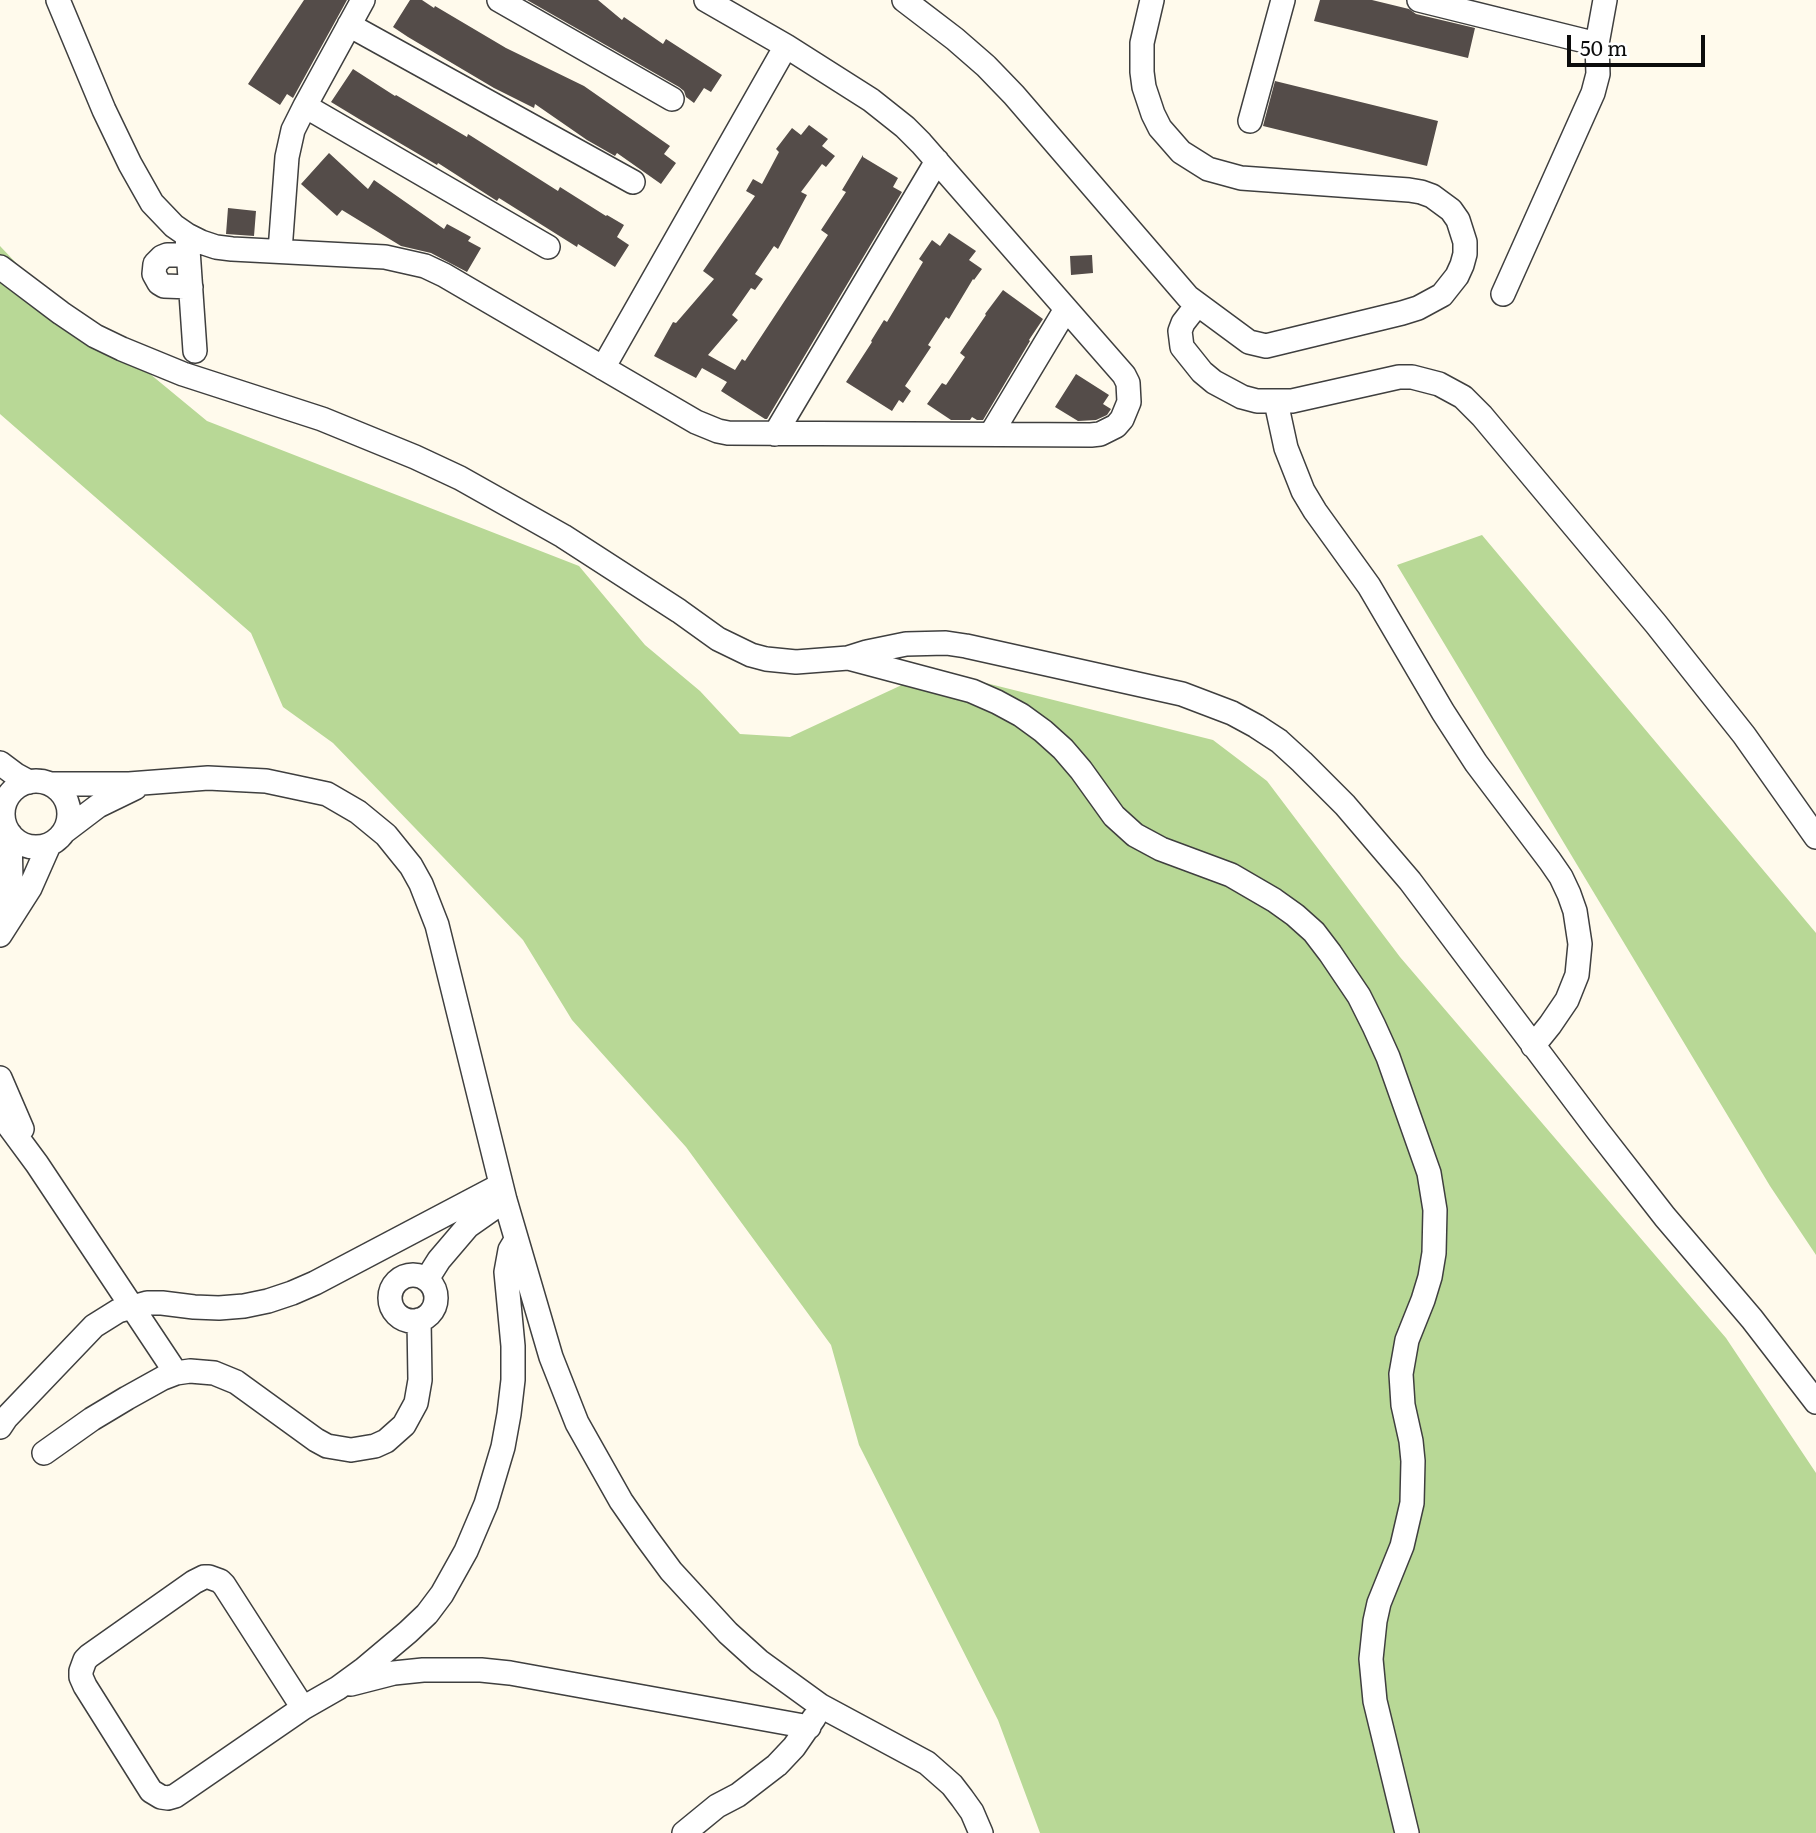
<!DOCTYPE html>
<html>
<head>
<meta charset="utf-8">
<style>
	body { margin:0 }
	#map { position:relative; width:1816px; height:1833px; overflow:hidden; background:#fffaec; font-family:Literata,serif }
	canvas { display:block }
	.scale { position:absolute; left:1567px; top:35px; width:138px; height:32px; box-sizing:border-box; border:4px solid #0c0c0c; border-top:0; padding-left:9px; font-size:21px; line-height:24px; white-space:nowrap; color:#0c0c0c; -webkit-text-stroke:5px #fff; paint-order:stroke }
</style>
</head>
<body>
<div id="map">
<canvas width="1816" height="1833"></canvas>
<div class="scale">50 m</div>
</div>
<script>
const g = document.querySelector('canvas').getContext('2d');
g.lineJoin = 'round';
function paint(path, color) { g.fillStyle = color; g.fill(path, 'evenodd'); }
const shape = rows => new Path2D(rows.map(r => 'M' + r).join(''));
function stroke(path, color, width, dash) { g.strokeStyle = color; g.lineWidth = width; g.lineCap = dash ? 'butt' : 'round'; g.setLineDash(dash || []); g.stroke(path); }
paint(shape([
	[0,246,18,265,207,421,579,566,645,645,700,691,740,734,790,737,934,670,1213,740,1267,781,1400,957,1726,1338,1816,1473,1816,1833,1040,1833,998,1720,859,1445,831,1345,686,1147,572,1020,523,940,333,743,283,707,251,633,0,414],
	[1482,535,1816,933,1816,1255,1770,1186,1397,565]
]), '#b8d896');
paint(shape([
	[304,0,347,0,293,98,287,94,280,105,248,84],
	[410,0,422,0,434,8,435,6,506,48,584,86,670,146,664,154,676,163,661,184,617,153,615,156,587,140,535,104,534,108,494,88,408,37,393,27],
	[527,0,598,0,622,20,624,17,663,44,666,39,722,75,711,92,704,88,694,103,686,97,684,91,679,87],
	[1320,0,1372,0,1409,9,1416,14,1475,28,1468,58,1314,21],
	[353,69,395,96,396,95,467,137,468,134,558,191,560,187,606,216,607,215,624,225,617,237,629,245,615,267,578,244,577,247,499,198,497,201,438,163,437,165,359,119,331,102],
	[1275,81,1438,121,1427,166,1263,126],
	[809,125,828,139,822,146,835,156,826,167,822,164,801,192,807,195,778,249,774,246,755,274,763,279,755,290,751,288,732,315,738,320,708,355,735,370,742,359,745,361,828,235,821,230,846,192,842,190,863,155,863,157,898,178,893,187,902,192,767,419,765,419,721,391,727,382,702,368,696,378,654,356,673,322,676,323,714,279,703,271,755,196,746,191,753,179,762,184,779,152,776,149,792,128,801,135],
	[329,153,368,189,374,180,444,229,447,224,471,237,468,241,481,248,467,272,431,253,401,246,342,210,337,216,301,184],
	[228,208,256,211,254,236,226,234],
	[949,233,976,251,969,260,982,269,974,280,973,279,949,319,946,317,928,345,931,347,905,386,911,391,903,403,899,400,892,411,846,382,872,342,871,341,884,320,887,322,923,262,919,259,932,240,940,246],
	[1092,255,1093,273,1071,275,1070,256],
	[1003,290,1043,319,1029,340,1030,341,983,420,977,420,972,417,970,420,951,420,927,404,942,383,946,385,965,357,960,353,986,315,985,314],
	[1076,374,1109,395,1103,404,1111,409,1107,415,1096,420,1078,421,1055,407]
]), '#544c49');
const minor = shape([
	[58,0,104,110,130,164,152,203,174,226,187,235,201,242,216,247,232,249,385,257,425,266,444,275,696,422,718,431,728,433,1091,435,1100,434,1116,426,1122,419,1129,402,1128,383,1124,375,921,143,905,127,871,100,786,46,706,0],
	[499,0,672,99],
	[904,0,955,39,986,66,1014,95,1188,297,1249,342,1266,346,1402,313,1418,308,1442,295,1457,276,1462,265,1465,254,1465,242,1458,220,1451,210,1432,196,1421,192,1409,190,1241,178,1208,169,1181,152,1160,128,1153,114,1144,87,1142,72,1142,43,1152,0],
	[1419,0,1597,44,1605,0],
	[349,25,633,182],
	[305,106,548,247],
	[1250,121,1283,0],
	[187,235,195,351],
	[280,251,287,157,293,130,305,106,363,0],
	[188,255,167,255,162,257,155,264,154,274,159,283,164,286,191,287],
	[0,267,61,313,95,336,122,349,183,374,322,419,415,457,460,478,563,536,679,611,718,639,751,655,766,659,796,662,848,658,867,652,906,644,946,643,966,646,1182,694,1232,713,1256,726,1279,741,1302,762,1345,805,1410,881,1598,1131,1665,1217,1752,1319,1816,1402],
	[1503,294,1593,93,1598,74,1597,44],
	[1197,305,1183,323,1180,331,1182,347,1202,372,1214,382,1242,397,1257,401,1292,401,1399,377,1412,377,1439,384,1463,397,1482,416,1656,624,1744,735,1816,837],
	[603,368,786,46],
	[1276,402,1286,448,1303,491,1315,511,1369,586,1443,712,1476,763,1550,861,1561,877,1569,894,1575,911,1580,944,1577,975,1567,1000,1550,1025,1533,1046],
	[775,434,937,161],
	[991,434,1066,309],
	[848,658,972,691,997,702,1021,715,1043,731,1063,749,1081,770,1114,816,1135,835,1161,849,1231,875,1274,900,1295,915,1314,932,1330,953,1359,996,1374,1026,1388,1057,1429,1173,1435,1210,1434,1253,1430,1277,1423,1300,1407,1340,1401,1374,1403,1405,1411,1441,1413,1461,1412,1503,1402,1546,1379,1603,1375,1621,1371,1659,1375,1701,1407,1833],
	[0,763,16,775,29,782],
	'3 814a33 33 0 1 1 66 0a33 33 0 1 1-66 0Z',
	[51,784,129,784,208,778,266,781,327,794,358,812,386,835,411,866,421,884,437,925,505,1200,551,1357,577,1423,621,1501,646,1537,671,1571,728,1633,759,1661,821,1706,927,1763,952,1785,962,1798,972,1812,981,1833],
	[65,831,98,806,135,788],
	[7,918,11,881,10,834],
	[0,935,30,888,49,845],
	[0,1078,22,1129],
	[0,1114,37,1164,176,1373],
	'390 1298a23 23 0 1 1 46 0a23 23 0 1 1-46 0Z',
	[427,1279,439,1260,468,1226,505,1200],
	[0,1427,6,1418,94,1326,118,1311,147,1303,162,1303,194,1307,219,1308,244,1306,268,1301,292,1293,315,1283,501,1185],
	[44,1453,92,1419,127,1398,163,1378,176,1373,190,1371,214,1373,236,1382,316,1440,327,1446,351,1450,375,1446,386,1441,404,1425,416,1403,420,1380,419,1320],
	[351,1684,394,1673,423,1670,481,1670,510,1673,809,1727],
	[303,1708,224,1585,220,1581,209,1577,204,1577,194,1582,89,1656,85,1660,81,1671,81,1677,85,1686,151,1791,161,1797,168,1798,175,1796,303,1708,338,1688,364,1669,408,1632,427,1614,442,1594,466,1551,486,1504,503,1447,509,1414,513,1380,513,1346,506,1272,510,1250,516,1240],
	[684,1833,717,1806,738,1795,777,1765,794,1747,814,1718]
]);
stroke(minor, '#3f3f3f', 26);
stroke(minor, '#fff', 23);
</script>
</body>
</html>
